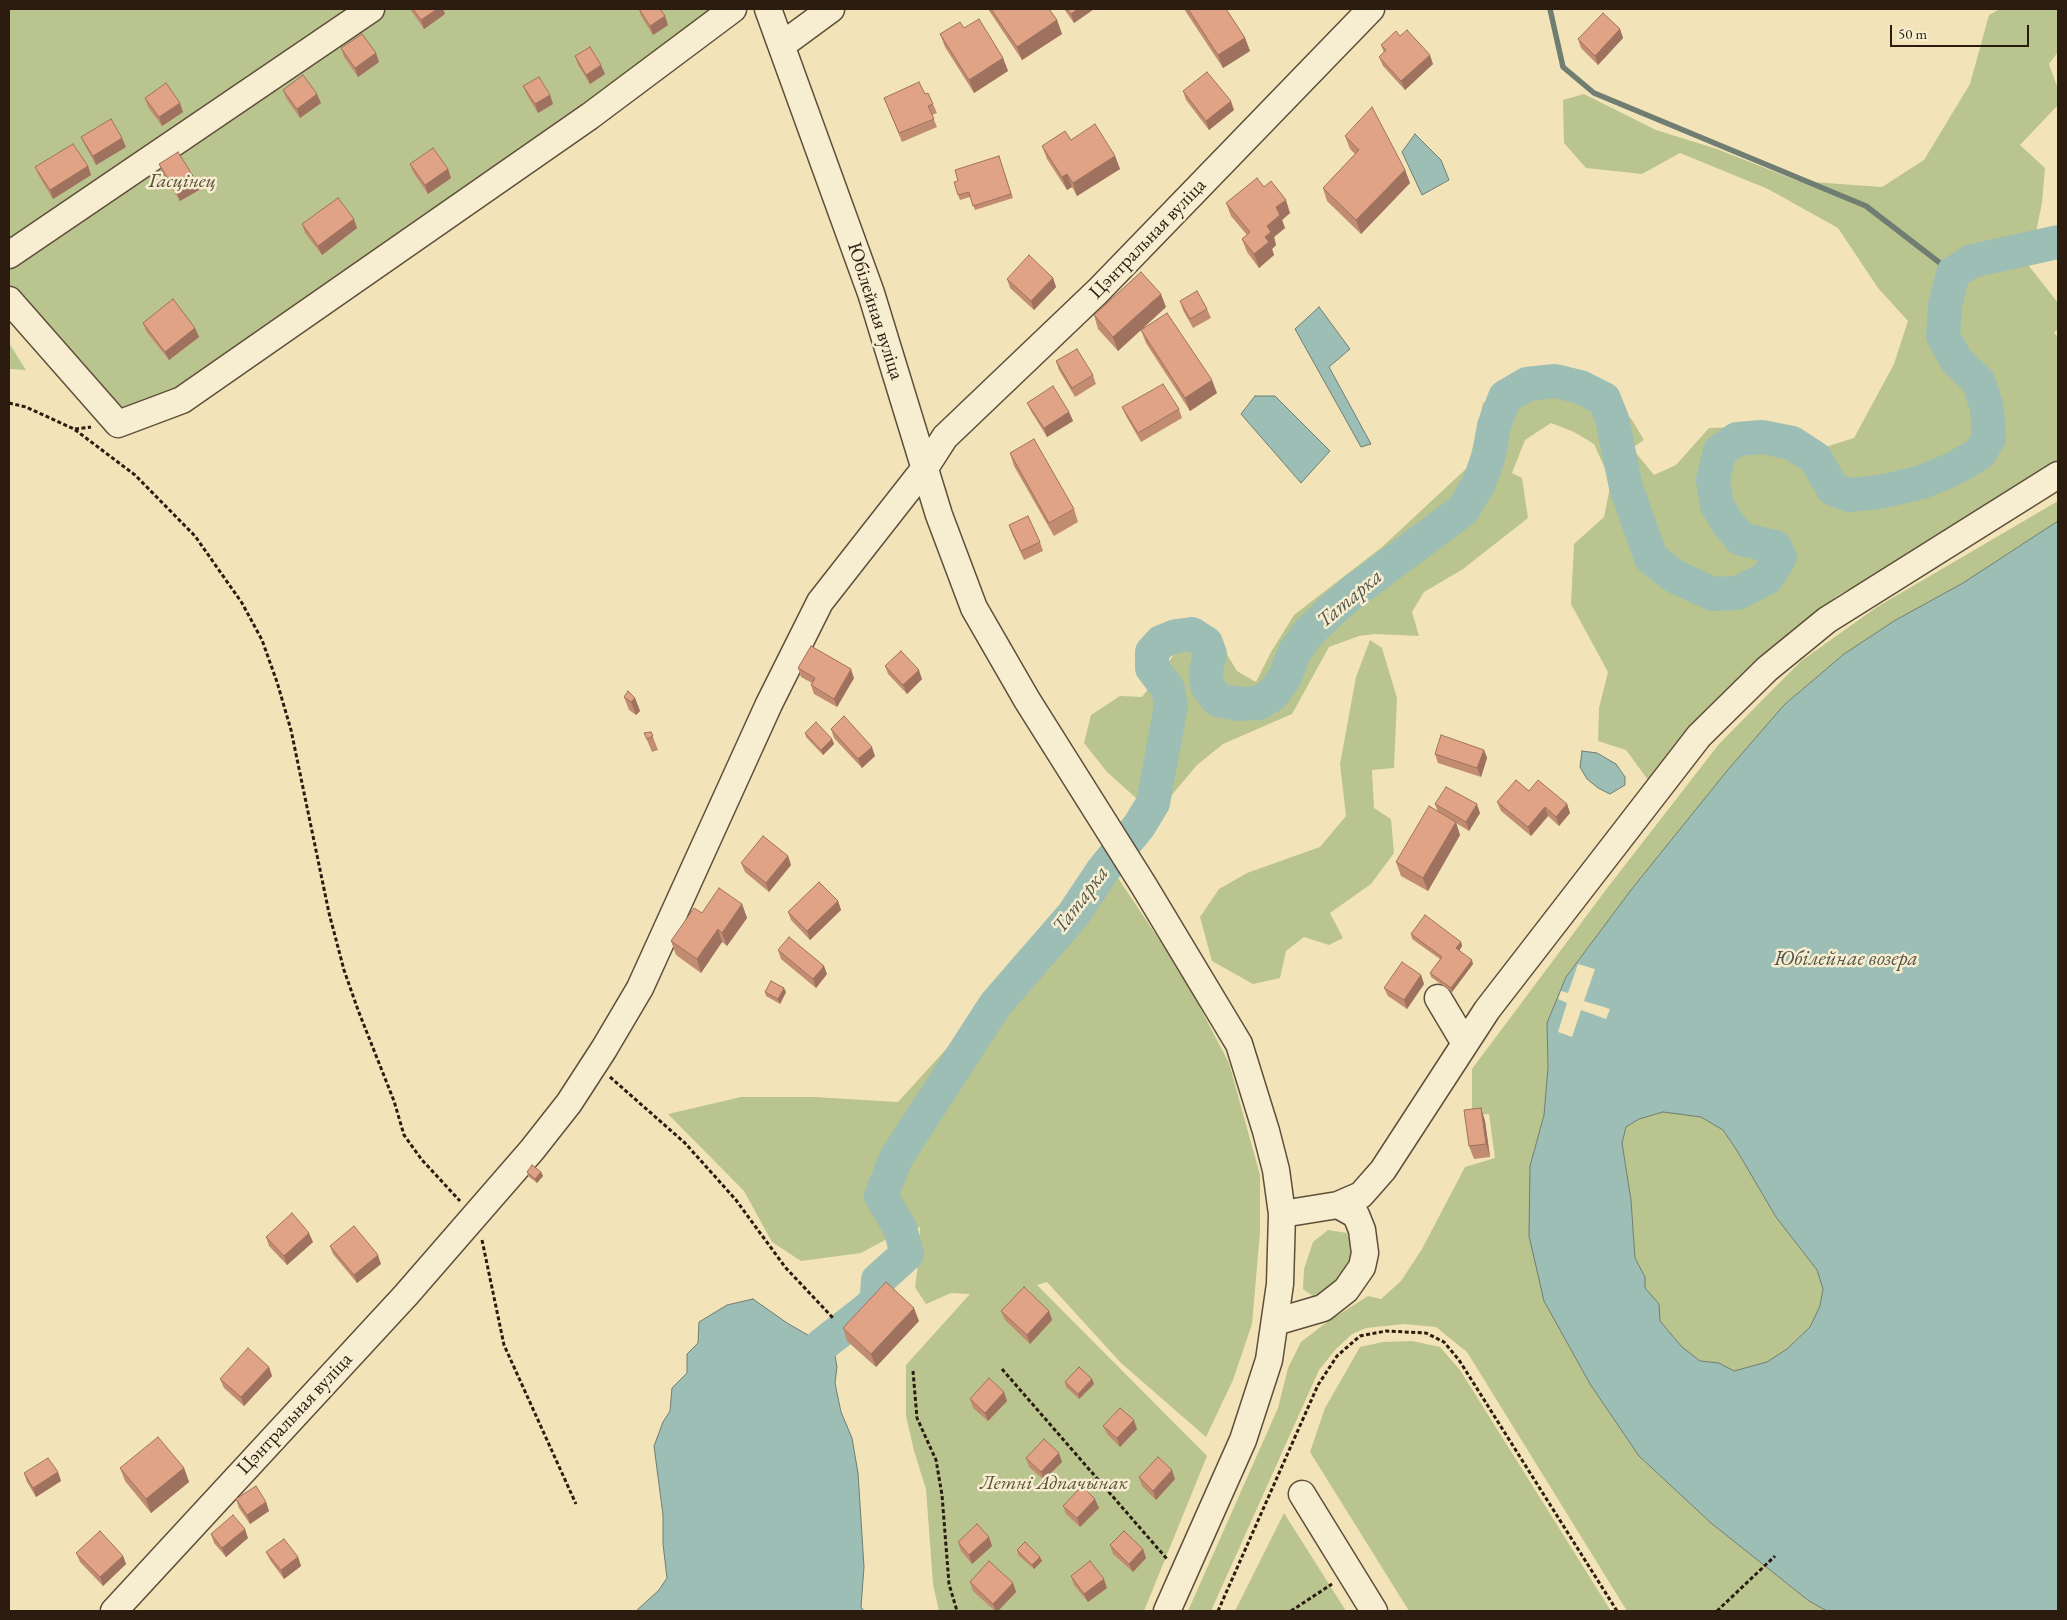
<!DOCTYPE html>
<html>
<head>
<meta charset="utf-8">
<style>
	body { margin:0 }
	#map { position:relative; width:2067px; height:1620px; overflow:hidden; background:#f2e4b8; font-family:"EB Garamond",serif }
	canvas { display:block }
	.frame { position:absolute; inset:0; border:10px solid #2c1c10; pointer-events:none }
	.scale { position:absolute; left:1890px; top:25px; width:139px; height:22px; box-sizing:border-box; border:2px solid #2c1c10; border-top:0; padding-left:6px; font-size:15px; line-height:18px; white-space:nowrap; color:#2c1c10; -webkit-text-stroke:4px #f7edd1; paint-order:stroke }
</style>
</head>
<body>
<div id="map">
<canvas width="2067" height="1620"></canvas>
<div class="frame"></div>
<div class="scale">50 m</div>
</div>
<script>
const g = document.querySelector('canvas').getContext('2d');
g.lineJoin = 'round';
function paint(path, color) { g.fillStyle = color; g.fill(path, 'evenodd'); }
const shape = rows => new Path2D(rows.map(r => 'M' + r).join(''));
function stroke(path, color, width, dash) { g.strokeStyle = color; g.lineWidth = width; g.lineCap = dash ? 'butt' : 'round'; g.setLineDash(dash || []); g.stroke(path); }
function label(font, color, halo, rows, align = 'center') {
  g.font = font + ' "EB Garamond",serif'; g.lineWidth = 5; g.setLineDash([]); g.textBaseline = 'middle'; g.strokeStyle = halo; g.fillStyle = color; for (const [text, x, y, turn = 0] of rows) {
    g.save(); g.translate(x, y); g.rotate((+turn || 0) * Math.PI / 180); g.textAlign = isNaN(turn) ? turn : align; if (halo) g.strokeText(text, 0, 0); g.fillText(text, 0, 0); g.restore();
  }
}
paint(shape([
	[9,9,726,9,180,395,113,419,9,293],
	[2000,9,2058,9,2058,52,2049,64,2058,89,2058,105,2020,145,2045,168,2042,203,2029,266,2058,303,2058,330,2054,332,2058,338,2058,461,1883,572,1838,595,1750,669,1707,708,1648,780,1626,750,1598,741,1599,708,1608,672,1571,604,1574,544,1604,517,1611,482,1594,444,1574,432,1551,423,1525,440,1512,473,1522,478,1528,518,1463,569,1424,592,1412,612,1419,636,1375,634,1359,636,1329,647,1292,714,1223,744,1197,765,1171,796,1137,799,1107,772,1084,743,1091,715,1120,696,1142,697,1173,656,1213,631,1237,671,1256,682,1271,652,1294,615,1382,547,1468,467,1483,403,1527,372,1585,375,1600,383,1632,420,1644,440,1632,448,1654,475,1676,465,1709,428,1778,426,1822,448,1854,438,1894,364,1908,321,1878,288,1838,228,1768,189,1680,153,1642,174,1586,168,1564,143,1563,100,1584,94,1656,130,1717,149,1798,181,1882,187,1924,160,1970,84,1989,15],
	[9,343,26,370,9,369],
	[2058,501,2058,521,1963,583,1894,621,1844,654,1784,705,1726,772,1631,890,1566,977,1547,1023,1548,1067,1544,1115,1530,1166,1544,1301,1590,1384,1639,1456,1711,1523,1809,1601,1827,1611,1627,1611,1467,1352,1436,1327,1404,1324,1366,1328,1352,1334,1336,1349,1319,1370,1211,1611,1188,1611,1278,1408,1288,1368,1301,1342,1327,1322,1368,1296,1381,1299,1401,1281,1422,1249,1465,1167,1495,1158,1489,1114,1472,1115,1472,1069,1608,887,1719,744,1801,661,1877,607],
	[1370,640,1382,648,1397,698,1394,768,1372,770,1374,808,1391,819,1394,853,1371,884,1330,913,1343,938,1329,945,1304,937,1286,951,1280,978,1253,984,1212,961,1200,917,1219,889,1247,873,1320,847,1346,816,1340,764,1356,677],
	[1118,878,1184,977,1229,1063,1260,1175,1260,1232,1252,1324,1233,1380,1206,1437,1121,1363,1047,1282,1037,1285,1207,1456,1144,1611,939,1611,933,1584,926,1489,914,1451,906,1416,906,1365,970,1294,951,1293,926,1304,915,1287,919,1258,920,1227,887,1239,861,1253,801,1261,772,1242,744,1191,668,1114,741,1097,814,1097,898,1102,968,1025,1013,971,1016,999],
	[1663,1112,1701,1117,1723,1130,1736,1149,1776,1217,1817,1270,1823,1289,1820,1306,1810,1327,1787,1349,1767,1362,1734,1371,1719,1363,1700,1361,1682,1347,1660,1321,1659,1304,1645,1288,1645,1277,1635,1258,1631,1200,1622,1143,1626,1127,1639,1119],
	[1328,1230,1347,1233,1353,1252,1350,1272,1317,1299,1303,1289,1304,1269,1313,1242],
	[1412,1341,1440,1347,1460,1370,1611,1611,1409,1611,1310,1452,1325,1408,1360,1347,1383,1342],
	[1284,1513,1346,1611,1235,1611]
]), '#bac48f');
const water = shape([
	[1415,134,1441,160,1449,180,1422,195,1402,152,1415,134],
	[1319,307,1350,349,1329,367,1371,444,1361,447,1295,329,1319,307],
	[1255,396,1275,396,1330,451,1301,483,1241,414,1255,396],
	[2058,521,2058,1611,1827,1611,1809,1601,1711,1523,1639,1456,1590,1384,1544,1301,1529,1236,1530,1166,1544,1115,1548,1067,1547,1023,1566,977,1631,890,1726,772,1784,705,1844,654,1894,621,1963,583,2058,521],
	[1663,1112,1701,1117,1723,1130,1736,1149,1776,1217,1817,1270,1823,1289,1820,1306,1810,1327,1787,1349,1767,1362,1734,1371,1719,1363,1700,1361,1682,1347,1660,1321,1659,1304,1645,1288,1645,1277,1635,1258,1631,1200,1622,1143,1626,1127,1639,1119,1663,1112],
	[1582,751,1597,753,1616,764,1625,777,1625,785,1610,794,1598,788,1587,779,1580,767,1582,751],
	[753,1299,787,1323,834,1350,837,1367,835,1383,841,1412,852,1438,858,1473,864,1567,861,1607,864,1611,636,1611,659,1590,667,1578,663,1544,663,1515,654,1446,663,1422,670,1411,672,1388,687,1373,687,1354,698,1343,699,1322,727,1305,753,1299]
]);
paint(water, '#9cbeb4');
stroke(water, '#6f7d72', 1);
paint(shape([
	[1578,964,1595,969,1584,1001,1610,1009,1606,1019,1581,1010,1572,1037,1558,1032,1567,1003,1558,999,1561,991,1568,993]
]), '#f2e4b8');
stroke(shape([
	[1550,9,1563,67,1594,93,1866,206,1953,273]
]), '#6f7d72', 5.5);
stroke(shape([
	[794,1381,822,1345,873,1305,877,1295,878,1280,907,1254,900,1228,881,1196,896,1158,995,1005,1073,915,1103,870,1139,826,1153,803,1171,706,1168,689,1152,668,1152,652,1161,642,1176,636,1192,634,1206,643,1210,654,1206,670,1207,686,1218,700,1239,704,1259,703,1272,695,1285,677,1295,651,1309,632,1332,610,1353,592,1463,510,1479,483,1489,455,1494,426,1505,397,1527,384,1555,381,1580,387,1604,399,1612,419,1626,487,1651,558,1674,576,1713,594,1738,593,1767,578,1780,557,1775,547,1741,539,1729,525,1717,505,1713,480,1720,451,1737,439,1762,437,1792,443,1815,458,1833,489,1849,495,1880,492,1922,482,1953,469,1979,454,1989,438,1987,409,1979,382,1956,360,1943,336,1945,305,1953,273,1972,261,2058,242]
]), '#9cbeb4', 34);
const minor = shape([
	[768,9,871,293,939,515,974,608,1027,700,1144,886,1239,1044,1266,1131,1276,1170,1282,1214,1280,1284,1269,1360,1243,1440,1167,1611],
	[782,45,831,9],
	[9,255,371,9],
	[9,300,118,424,182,400,590,116,733,9],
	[1438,998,1460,1035,1468,1039],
	[1282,1214,1338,1205,1361,1195,1383,1170,1487,1010,1699,736,1767,669,1827,620,2058,475],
	[1275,1322,1323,1308,1346,1290,1362,1267,1365,1253,1362,1230,1356,1215,1338,1205],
	[1302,1494,1374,1611],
	[114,1611,406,1295,532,1150,569,1103,604,1049,640,988,769,704,820,602,925,468,945,437,1098,291,1371,9]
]);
stroke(minor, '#5e4e3a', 29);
stroke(shape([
	[9,403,26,407,74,429,135,475,195,536,242,603,262,640,277,682,291,730,329,913,344,970,358,1010,394,1101,404,1135,422,1160,460,1201],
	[75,429,91,427],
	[610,1077,685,1143,736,1200,785,1267,833,1318],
	[482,1240,504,1345,576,1504],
	[1002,1369,1167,1559],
	[913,1371,917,1418,936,1460,942,1495,949,1584,957,1611],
	[1218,1611,1318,1385,1337,1356,1360,1336,1386,1331,1426,1333,1444,1342,1459,1360,1617,1611],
	[1291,1611,1332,1584],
	[1717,1611,1775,1556]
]), '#2c1c10', 3, [4, 2.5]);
stroke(minor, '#f7edd1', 26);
paint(shape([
	[410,9,443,9,445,14,424,29],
	[639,9,668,25,653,35,641,16],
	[988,9,1049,9,1057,20,1062,34,1022,60],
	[1064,9,1094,9,1074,23],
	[1184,9,1226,9,1245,38,1250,51,1223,68],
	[964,28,1003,58,1008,71,974,93,945,47,940,34],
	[1620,29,1623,38,1598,65,1581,48,1578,39],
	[1381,45,1433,64,1405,90,1383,66,1379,57,1384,53],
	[341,48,376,53,379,62,358,77,344,57],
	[575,56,605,74,590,84,578,65],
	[523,86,550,95,553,104,538,113,527,95],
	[283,90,321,103,300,118,286,98],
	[1183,91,1234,110,1209,130,1186,100],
	[925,94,933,104,937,113,932,115,937,127,902,142,884,98],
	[145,98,183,112,162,126,148,107],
	[1345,136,1405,170,1410,183,1361,234,1327,201,1323,188,1355,154,1350,149],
	[81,137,126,147,96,165,85,146],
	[1071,140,1115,156,1120,169,1077,196,1072,187,1067,190,1047,159,1042,146],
	[999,156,1013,198,975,210,970,197,960,200,958,195,958,181],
	[159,164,196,181,199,190,180,201,162,173],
	[410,164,448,169,451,178,428,194,413,172],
	[88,166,91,175,53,199,39,176,35,167],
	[1264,187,1290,213,1282,220,1285,228,1274,237,1276,245,1272,249,1274,255,1259,268,1247,252,1242,239,1247,235,1231,216,1226,203],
	[302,224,357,228,322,255,305,233],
	[1053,278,1056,287,1034,310,1010,288,1007,279],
	[1180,301,1207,309,1211,318,1193,328,1183,310],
	[1166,307,1141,330,1217,393,1190,411,1146,343,1141,330,1118,351,1098,329,1094,315],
	[143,323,195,328,199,337,169,360,146,331],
	[1056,361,1093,375,1096,384,1075,397,1059,370],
	[1027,403,1069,412,1073,421,1047,437,1031,411],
	[1122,407,1179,409,1182,418,1141,442,1126,416],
	[1010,453,1074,509,1078,522,1054,536,1014,466],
	[1009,525,1040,542,1043,551,1024,560,1012,534],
	[885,666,922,679,907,694,888,674],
	[798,668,854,678,837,707,814,694,811,685,812,683,801,677],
	[624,697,635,698,640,711,636,715,629,710],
	[831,729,875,756,862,768,834,738],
	[651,732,658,750,652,752,644,733],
	[805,733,832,739,834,744,823,755,806,737],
	[1484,750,1487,758,1481,777,1438,763,1435,754],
	[1529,791,1567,804,1570,813,1559,826,1548,816,1531,836,1501,811,1497,802],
	[1435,804,1480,813,1469,831,1456,823,1460,835,1428,891,1401,876,1396,862,1438,812],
	[788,856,791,865,769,892,745,872,741,863],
	[838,901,841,910,810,940,791,920,788,912],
	[742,904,747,918,727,946,722,942,701,973,676,955,671,941,702,913],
	[1411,934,1461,942,1462,946,1459,950,1473,964,1452,992,1431,977,1430,973,1440,959,1412,939],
	[778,950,827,974,816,988,781,959],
	[1421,975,1424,984,1407,1009,1388,996,1384,988],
	[765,992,786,992,780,1004,766,996],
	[1481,1108,1485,1121,1490,1157,1474,1159,1469,1146],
	[527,1172,541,1172,543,1176,537,1183,528,1176],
	[266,1237,313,1242,287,1265,269,1246],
	[330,1246,381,1264,357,1283,333,1254],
	[1001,1311,1049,1311,1052,1320,1030,1344,1005,1320],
	[919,1321,876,1367,847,1341,843,1328],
	[269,1367,272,1376,244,1406,224,1388,220,1379],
	[1065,1382,1094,1384,1079,1399,1066,1387],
	[1004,1392,1007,1401,988,1421,973,1408,970,1399],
	[1103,1426,1137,1429,1120,1447,1107,1434],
	[1026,1458,1062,1462,1044,1480,1029,1467],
	[120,1468,184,1468,189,1482,151,1513,125,1481],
	[58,1472,61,1481,36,1497,27,1482,24,1473],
	[1139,1477,1175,1479,1156,1500,1142,1486],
	[236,1499,266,1502,269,1511,250,1524,239,1508],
	[1063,1506,1099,1508,1080,1527,1066,1514],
	[211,1534,248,1538,226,1557,214,1543],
	[989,1537,992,1546,972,1564,961,1551,958,1542],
	[1110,1545,1143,1549,1146,1558,1133,1572,1113,1554],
	[1017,1550,1040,1557,1042,1561,1034,1569,1018,1555],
	[266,1552,298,1557,301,1566,284,1579,270,1560],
	[76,1553,123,1556,126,1564,103,1586,80,1562],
	[1071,1576,1107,1588,1088,1602,1074,1585],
	[970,1582,1013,1583,1016,1592,998,1611,995,1611,973,1591]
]), '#c28c73');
paint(shape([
	[437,9,443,9,445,14,424,29,421,20],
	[1078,9,1094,9,1074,23,1071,14],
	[665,16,668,25,653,35,650,26],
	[1057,20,1062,34,1022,60,1017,47],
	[1620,29,1623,38,1598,65,1595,56],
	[1245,38,1250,51,1223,68,1218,55],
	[376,53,379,62,358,77,355,68],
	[1430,55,1433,64,1405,90,1401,81],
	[1003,58,1008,71,974,93,969,80],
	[601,65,605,74,590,84,586,75],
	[317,94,321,103,300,118,297,109],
	[550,95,553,104,538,113,535,104],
	[1231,101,1234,110,1209,130,1206,121],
	[180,103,183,112,162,126,159,117],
	[122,138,126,147,96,165,93,156],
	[1115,156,1120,169,1077,196,1073,183],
	[88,166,91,175,53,199,50,190],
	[448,169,451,178,428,194,425,185],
	[1405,170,1410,183,1361,234,1356,220],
	[1067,174,1072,187,1067,190,1062,177],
	[196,181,199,190,180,201,177,193],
	[1286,200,1290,213,1282,220,1285,228,1274,237,1276,245,1272,249,1274,255,1259,268,1254,254,1265,237,1267,226,1276,207],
	[354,219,357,228,322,255,318,246],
	[1053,278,1056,287,1034,310,1031,301],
	[1161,294,1166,307,1118,351,1113,337],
	[195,328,199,337,169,360,165,352],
	[1212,380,1217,393,1190,411,1185,398],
	[1069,412,1073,421,1047,437,1044,428],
	[851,669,854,678,837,707,834,699],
	[919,670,922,679,907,694,903,685],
	[635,698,640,711,636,715,631,702],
	[832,739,834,744,823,755,821,750],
	[872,747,875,756,862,768,858,759],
	[1484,750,1487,758,1481,777,1477,768],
	[1477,804,1480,813,1469,831,1466,822],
	[1567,804,1570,813,1559,826,1556,817],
	[1545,807,1548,816,1531,836,1528,827],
	[1456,822,1460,835,1428,891,1423,878],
	[788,856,791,865,769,892,766,883],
	[838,901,841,910,810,940,807,931],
	[742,904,747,918,727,946,722,933],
	[718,929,722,942,701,973,697,959],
	[1461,942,1462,946,1458,953,1456,948],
	[1472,960,1473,964,1452,992,1451,988],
	[824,966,827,974,816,988,813,979],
	[1421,975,1424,984,1407,1009,1404,1000],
	[784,988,786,992,780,1004,778,999],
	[1481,1108,1485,1121,1490,1157,1486,1144],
	[541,1172,543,1176,537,1183,535,1179],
	[309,1233,313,1242,287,1265,284,1256],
	[378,1255,381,1264,357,1283,354,1275],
	[914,1308,919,1321,876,1367,871,1354],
	[1049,1311,1052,1320,1030,1344,1027,1335],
	[269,1367,272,1376,244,1406,241,1397],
	[1092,1379,1094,1384,1079,1399,1078,1394],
	[1004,1392,1007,1401,988,1421,985,1413],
	[1134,1420,1137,1429,1120,1447,1117,1438],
	[1059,1453,1062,1462,1044,1480,1041,1472],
	[184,1468,189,1482,151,1513,146,1499],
	[1172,1470,1175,1479,1156,1500,1153,1491],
	[58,1472,61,1481,36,1497,33,1488],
	[1095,1499,1099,1508,1080,1527,1077,1518],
	[266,1502,269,1511,250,1524,247,1515],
	[245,1529,248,1538,226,1557,222,1548],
	[989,1537,992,1546,972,1564,969,1555],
	[1143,1549,1146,1558,1133,1572,1129,1564],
	[123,1556,126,1564,103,1586,100,1577],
	[298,1557,301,1566,284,1579,281,1570],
	[1040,1557,1042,1561,1034,1569,1032,1565],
	[1104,1579,1107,1588,1088,1602,1084,1594],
	[1013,1583,1016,1592,998,1611,996,1611,993,1604]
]), '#9e725e');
const building = shape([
	[413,9,437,9,421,20,413,9],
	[639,9,660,9,665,16,650,26,639,9],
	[991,9,1049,9,1057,20,1017,47,991,9],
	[1067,9,1078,9,1071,14,1067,9],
	[1188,9,1226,9,1245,38,1218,55,1188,9],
	[1603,13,1620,29,1595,56,1578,39,1603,13],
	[979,19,1003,58,969,80,940,34,960,22,964,28,979,19],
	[1407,30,1430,55,1401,81,1379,57,1386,50,1381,45,1396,31,1400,36,1407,30],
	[362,34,376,53,355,68,341,48,362,34],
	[590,47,601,65,586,75,575,56,590,47],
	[1207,72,1231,101,1206,121,1183,91,1207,72],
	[303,75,317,94,297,109,283,90,303,75],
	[539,77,550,95,535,104,523,86,539,77],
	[919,82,925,94,928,93,933,104,928,106,934,119,899,133,884,98,919,82],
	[166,83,180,103,159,117,145,98,166,83],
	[1372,107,1405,170,1356,220,1323,188,1359,150,1345,136,1372,107],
	[111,119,122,138,93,156,81,137,111,119],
	[1095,124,1115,156,1073,183,1067,174,1062,177,1042,146,1065,131,1071,140,1095,124],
	[73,144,88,166,50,190,35,167,73,144],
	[433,148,448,169,425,185,410,164,433,148],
	[178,152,196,181,177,193,159,164,178,152],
	[999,156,1011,194,973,206,969,192,958,195,954,182,958,181,955,170,999,156],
	[1257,178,1264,187,1271,181,1286,200,1276,207,1280,215,1267,226,1271,232,1265,237,1269,242,1254,254,1242,239,1250,232,1226,203,1257,178],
	[338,198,354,219,318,246,302,224,338,198],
	[1029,255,1053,278,1031,301,1007,279,1029,255],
	[1141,272,1161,294,1113,337,1094,315,1141,272],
	[1197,291,1207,309,1190,319,1180,301,1197,291],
	[173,299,195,328,165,352,143,323,173,299],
	[1167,313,1212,380,1185,398,1141,330,1167,313],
	[1077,349,1093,375,1072,388,1056,361,1077,349],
	[1163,384,1179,409,1138,433,1122,407,1163,384],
	[1053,386,1069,412,1044,428,1027,403,1053,386],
	[1034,439,1074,509,1049,523,1010,453,1034,439],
	[1028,516,1040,542,1021,551,1009,525,1028,516],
	[811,646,851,669,834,699,811,685,815,678,798,668,811,646],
	[901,651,919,670,903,685,885,666,901,651],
	[628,691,635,698,631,702,624,697,628,691],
	[844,716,872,747,858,759,831,729,844,716],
	[816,722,832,739,821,750,805,733,816,722],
	[651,732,653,736,647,739,644,733,651,732],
	[1441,735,1484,750,1477,768,1435,754,1441,735],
	[1516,780,1529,791,1538,780,1567,804,1556,817,1545,807,1528,827,1497,802,1516,780],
	[1446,787,1477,804,1466,822,1435,804,1446,787],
	[1429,806,1456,822,1423,878,1396,862,1429,806],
	[763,836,788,856,766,883,741,863,763,836],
	[819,882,838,901,807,931,788,912,819,882],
	[719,888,742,904,722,933,718,929,697,959,671,941,694,908,702,913,719,888],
	[1425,915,1461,942,1456,948,1472,960,1451,988,1430,973,1442,957,1411,934,1425,915],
	[789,937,824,966,813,979,778,950,789,937],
	[1402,962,1421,975,1404,1000,1384,988,1402,962],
	[771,981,784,988,778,999,765,992,771,981],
	[1481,1108,1486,1144,1469,1146,1464,1110,1481,1108],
	[532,1165,541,1172,535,1179,527,1172,532,1165],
	[292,1213,309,1233,284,1256,266,1237,292,1213],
	[354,1226,378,1255,354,1275,330,1246,354,1226],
	[886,1282,914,1308,871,1354,843,1328,886,1282],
	[1024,1287,1049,1311,1027,1335,1001,1311,1024,1287],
	[248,1348,269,1367,241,1397,220,1379,248,1348],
	[1079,1367,1092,1379,1078,1394,1065,1382,1079,1367],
	[989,1378,1004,1392,985,1413,970,1399,989,1378],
	[1120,1408,1134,1420,1117,1438,1103,1426,1120,1408],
	[158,1437,184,1468,146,1499,120,1468,158,1437],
	[1044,1439,1059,1453,1041,1472,1026,1458,1044,1439],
	[1158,1457,1172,1470,1153,1491,1139,1477,1158,1457],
	[48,1458,58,1472,33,1488,24,1473,48,1458],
	[256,1486,266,1502,247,1515,236,1499,256,1486],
	[1082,1486,1095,1499,1077,1518,1063,1506,1082,1486],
	[233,1515,245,1529,222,1548,211,1534,233,1515],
	[977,1524,989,1537,969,1555,958,1542,977,1524],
	[100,1531,123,1556,100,1577,76,1553,100,1531],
	[1124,1531,1143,1549,1129,1564,1110,1545,1124,1531],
	[284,1539,298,1557,281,1570,266,1552,284,1539],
	[1025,1542,1040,1557,1032,1565,1017,1550,1025,1542],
	[989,1561,1013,1583,993,1604,970,1582,989,1561],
	[1090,1561,1104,1579,1084,1594,1071,1576,1090,1561]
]);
paint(building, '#e1a386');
stroke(building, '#9e725e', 1);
label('italic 20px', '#574e36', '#f7edd1', [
	["Гасцінец",182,182],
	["Летні Адпачынак",1054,1484]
]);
label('20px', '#2c1c10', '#f7edd1', [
	["Цэнтральная вуліца",1148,239,-46],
	["Юбілейная вуліца",875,311,72],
	["Цэнтральная вуліца",295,1414,-47]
]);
label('italic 21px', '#535549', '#f7edd1', [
	["Татарка",1350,599,-40],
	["Татарка",1081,900,-53],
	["Юбілейнае возера",1846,959]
]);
</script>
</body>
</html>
